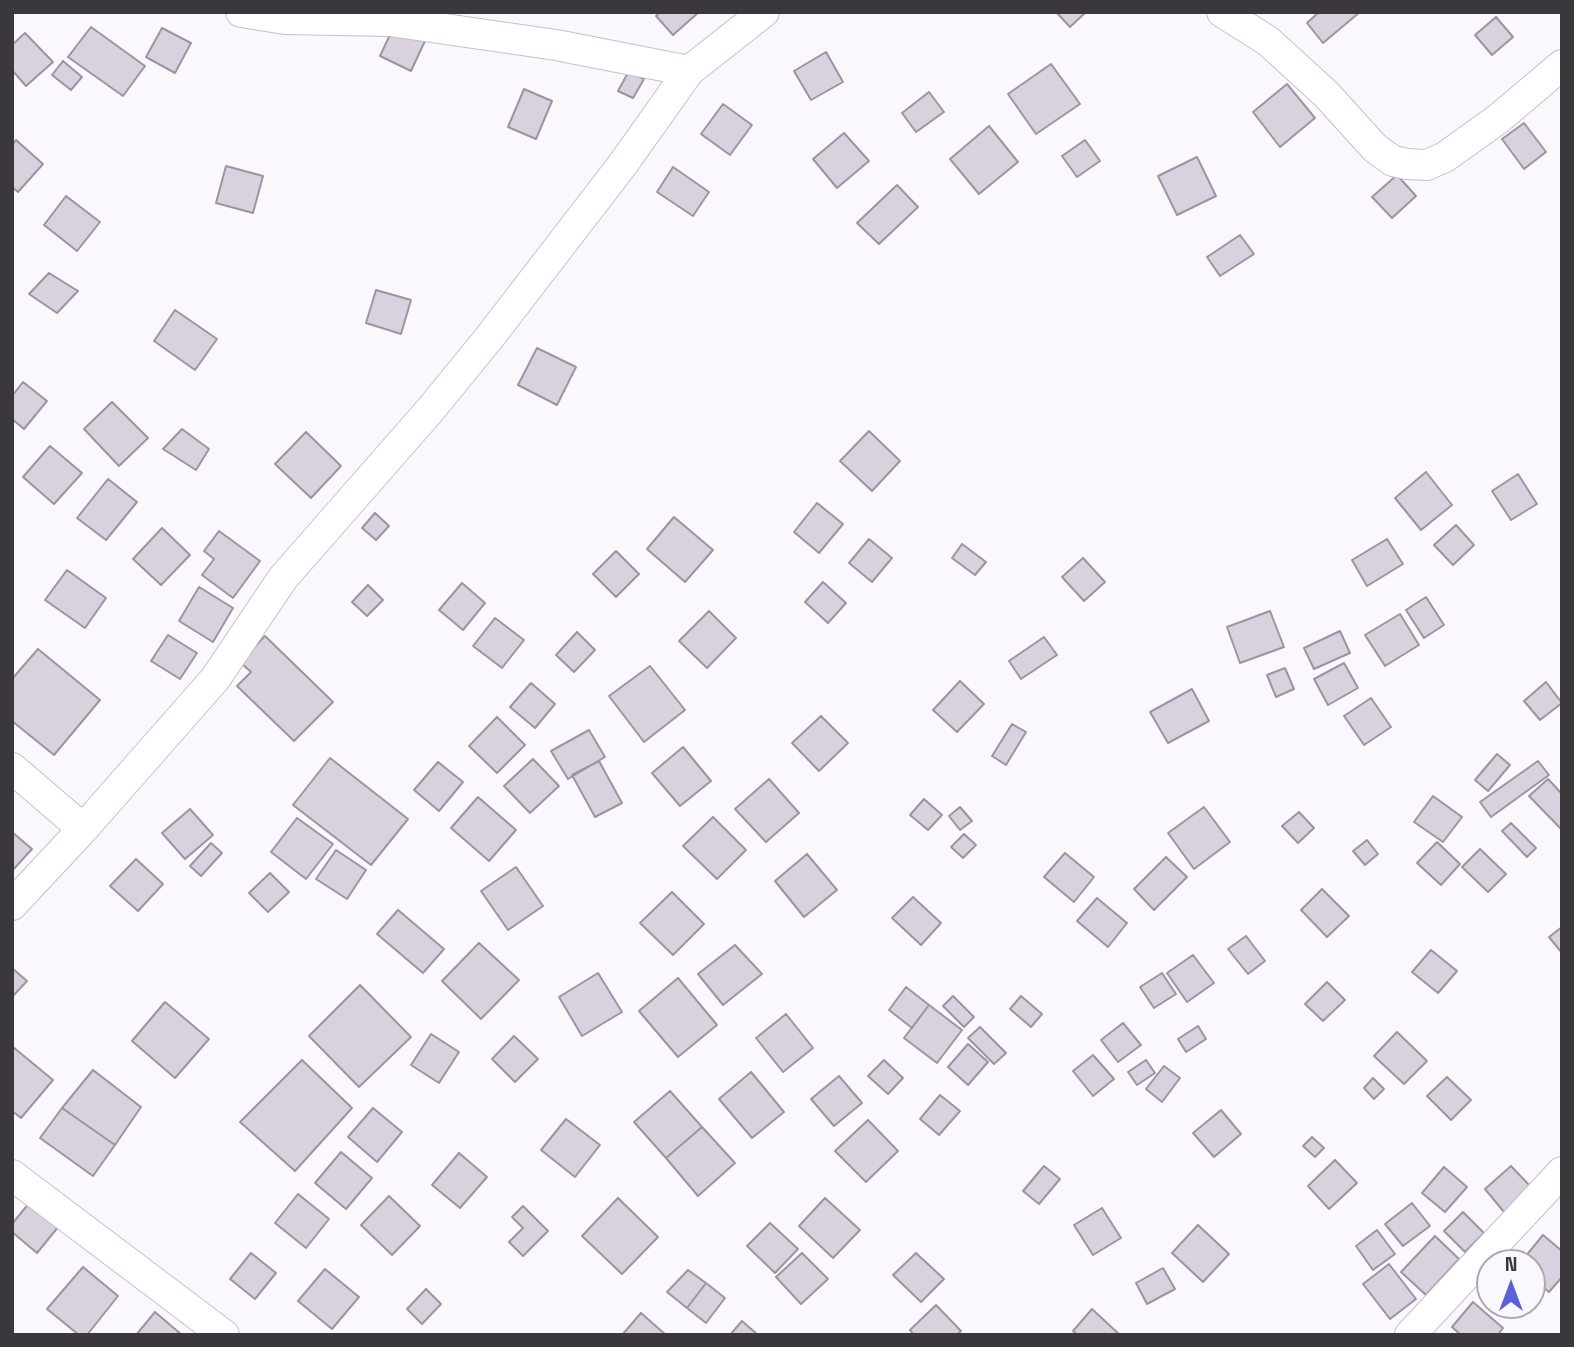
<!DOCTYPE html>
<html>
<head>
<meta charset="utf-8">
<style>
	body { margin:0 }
	#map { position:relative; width:1574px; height:1347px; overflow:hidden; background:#fbf8fd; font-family:"Space Grotesk",sans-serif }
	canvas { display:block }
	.frame { position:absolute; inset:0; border:14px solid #3b383d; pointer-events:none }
	.north { position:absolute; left:1476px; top:1249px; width:70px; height:70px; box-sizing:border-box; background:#fbf8fd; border:2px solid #aeabb0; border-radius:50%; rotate:0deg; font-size:19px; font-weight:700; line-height:28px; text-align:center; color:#3b383d }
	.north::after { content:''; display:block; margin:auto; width:24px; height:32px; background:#5861d8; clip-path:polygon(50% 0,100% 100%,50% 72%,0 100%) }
</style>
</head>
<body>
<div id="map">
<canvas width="1574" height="1347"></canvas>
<div class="frame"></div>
<div class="north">N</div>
</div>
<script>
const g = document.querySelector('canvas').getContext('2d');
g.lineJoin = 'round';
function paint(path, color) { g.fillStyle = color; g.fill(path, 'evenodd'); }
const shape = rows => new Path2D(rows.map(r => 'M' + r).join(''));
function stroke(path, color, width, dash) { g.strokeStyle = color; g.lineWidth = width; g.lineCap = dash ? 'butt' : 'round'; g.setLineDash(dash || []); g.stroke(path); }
const building = shape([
	[660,12,699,12,673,35,656,16,660,12],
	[1056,12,1086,12,1070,27,1056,12],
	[1319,12,1360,12,1323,43,1307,23,1319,12],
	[1496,17,1513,37,1492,55,1475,35,1496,17],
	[394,26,425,41,411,71,380,56,394,26],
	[91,27,145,66,123,96,68,57,91,27],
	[162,28,191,43,175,73,146,57,162,28],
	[25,33,53,62,26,86,12,70,12,45,25,33],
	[826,52,843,82,811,100,794,71,826,52],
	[63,61,82,77,71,90,52,75,63,61],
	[1051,64,1080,104,1036,134,1008,94,1051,64],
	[629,71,644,79,633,98,618,91,629,71],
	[1287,84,1315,118,1280,147,1253,112,1287,84],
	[524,89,552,101,536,139,508,127,524,89],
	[929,92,944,112,916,132,902,113,929,92],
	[723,104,752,125,730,155,701,134,723,104],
	[1524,123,1546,152,1524,169,1502,139,1524,123],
	[989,126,1018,162,979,194,950,159,989,126],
	[844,133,869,161,837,188,813,159,844,133],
	[16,140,43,164,18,192,12,187,12,145,16,140],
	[1085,140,1100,161,1077,177,1062,156,1085,140],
	[1197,157,1216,196,1177,215,1158,176,1197,157],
	[226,166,263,176,253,213,216,203,226,166],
	[673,167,709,192,693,216,657,192,673,167],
	[1397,175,1416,196,1392,218,1372,197,1397,175],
	[897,185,918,207,879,244,857,223,897,185],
	[66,196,100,222,77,251,44,225,66,196],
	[1240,235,1254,254,1220,276,1207,257,1240,235],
	[49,273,78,291,57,313,29,294,49,273],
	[376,290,411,300,401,334,366,323,376,290],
	[175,310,217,339,195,370,154,341,175,310],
	[537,348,576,367,557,405,518,385,537,348],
	[23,382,47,401,24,429,12,419,12,396,23,382],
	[112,402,148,438,119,466,84,429,112,402],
	[182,429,209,449,196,470,163,449,182,429],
	[869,431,900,461,872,491,840,461,869,431],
	[306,432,341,466,311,498,275,464,306,432],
	[50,446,82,473,54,504,23,477,50,446],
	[1426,472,1452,505,1421,530,1395,498,1426,472],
	[1518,474,1537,504,1511,520,1492,491,1518,474],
	[108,479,137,502,106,540,77,518,108,479],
	[817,503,843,524,819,553,794,532,817,503],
	[375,513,389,526,376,540,362,528,375,513],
	[674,517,713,550,685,582,647,549,674,517],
	[1456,525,1474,545,1453,565,1434,545,1456,525],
	[162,528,190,555,161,585,133,559,162,528],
	[219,531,260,561,233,598,202,575,214,559,204,551,219,531],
	[869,539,892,558,872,582,849,563,869,539],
	[1387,539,1403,564,1367,586,1352,560,1387,539],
	[962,544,986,562,975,575,952,558,962,544],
	[616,551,639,574,616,597,593,574,616,551],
	[1083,558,1105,582,1084,601,1062,577,1083,558],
	[67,570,106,598,85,628,45,600,67,570],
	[823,582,846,603,828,623,805,602,823,582],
	[462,583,485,603,463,630,439,610,462,583],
	[368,585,383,600,367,616,352,602,368,585],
	[199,587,233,608,213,642,179,621,199,587],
	[1426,597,1444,625,1424,638,1406,610,1426,597],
	[709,611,736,638,707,668,679,641,709,611],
	[1270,611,1284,647,1240,663,1227,627,1270,611],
	[1400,614,1419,645,1385,666,1365,635,1400,614],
	[495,618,524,640,502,668,473,646,495,618],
	[1340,631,1350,653,1314,669,1304,648,1340,631],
	[577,632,595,650,574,672,556,655,577,632],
	[168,635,197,653,180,679,151,661,168,635],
	[265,636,333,702,294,741,237,686,251,672,240,662,265,636],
	[1044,637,1057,655,1021,679,1009,661,1044,637],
	[38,649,100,700,54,755,12,721,12,679,38,649],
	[1344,663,1358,688,1328,705,1314,679,1344,663],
	[650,666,685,710,644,742,609,696,650,666],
	[1285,668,1294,689,1276,697,1267,675,1285,668],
	[960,681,984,704,957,732,933,710,960,681],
	[1546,682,1562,703,1540,720,1524,701,1546,682],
	[531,683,555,704,535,728,510,707,531,683],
	[1192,689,1209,721,1168,743,1150,712,1192,689],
	[1371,698,1391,727,1364,745,1344,716,1371,698],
	[821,716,848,743,819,771,792,743,821,716],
	[497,717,525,745,497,773,469,746,497,717],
	[1012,724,1026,732,1006,765,992,756,1012,724],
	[589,730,605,757,568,779,551,751,589,730],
	[683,747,711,781,680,806,652,773,683,747],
	[1497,754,1510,765,1488,791,1475,780,1497,754],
	[330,758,408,819,371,865,293,805,330,758],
	[533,759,559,786,530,813,504,786,533,759],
	[599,761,622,803,595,817,572,775,599,761],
	[1538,761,1549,775,1491,817,1480,802,1538,761],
	[438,762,463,782,439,811,414,790,438,762],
	[769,779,799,813,766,842,735,809,769,779],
	[1548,779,1562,794,1562,830,1529,796,1548,779],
	[1433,796,1462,817,1443,842,1414,822,1433,796],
	[478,797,516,830,489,861,451,828,478,797],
	[924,799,942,815,928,830,910,815,924,799],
	[960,807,972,821,960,830,949,816,960,807],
	[1204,807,1230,842,1194,869,1168,833,1204,807],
	[190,809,213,835,185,859,162,833,190,809],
	[1299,812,1314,828,1298,843,1282,826,1299,812],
	[713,817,746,850,717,879,683,846,713,817],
	[297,818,333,844,306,879,271,852,297,818],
	[1511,823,1536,848,1527,857,1502,831,1511,823],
	[12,832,32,849,12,871,12,832],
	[964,834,976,845,963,858,951,847,964,834],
	[1367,840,1378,854,1365,865,1353,851,1367,840],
	[1437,842,1460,864,1441,885,1417,863,1437,842],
	[211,843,222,853,201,876,190,866,211,843],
	[1480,849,1506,874,1488,892,1462,867,1480,849],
	[336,850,366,870,347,899,316,879,336,850],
	[1065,853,1094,877,1074,902,1044,877,1065,853],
	[807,854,837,890,804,917,775,881,807,854],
	[1166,857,1187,877,1154,910,1134,889,1166,857],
	[136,859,163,884,138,911,110,886,136,859],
	[516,867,543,906,508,930,481,891,516,867],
	[270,873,289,892,268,912,249,893,270,873],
	[1322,889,1349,916,1327,937,1301,910,1322,889],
	[672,892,704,924,673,955,640,923,672,892],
	[913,897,941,923,921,945,892,918,913,897],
	[1097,898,1127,923,1108,947,1077,921,1097,898],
	[398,910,444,949,423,973,377,934,398,910],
	[1562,927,1562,953,1549,937,1562,927],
	[1246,936,1265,961,1248,974,1228,949,1246,936],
	[479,943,519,980,481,1019,442,981,479,943],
	[735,945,762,974,723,1005,698,974,735,945],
	[1431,950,1457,971,1438,993,1412,972,1431,950],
	[1193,955,1214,983,1187,1002,1167,973,1193,955],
	[12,968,27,981,12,997,12,968],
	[598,973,622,1012,582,1036,559,997,598,973],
	[1162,973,1176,994,1154,1008,1140,987,1162,973],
	[678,978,717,1025,678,1057,639,1011,678,978],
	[1327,982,1345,1000,1323,1021,1305,1004,1327,982],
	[360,985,411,1037,359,1087,309,1036,360,985],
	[906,987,929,1005,912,1028,889,1010,906,987],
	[953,996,974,1017,964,1027,943,1006,953,996],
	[1021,996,1042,1014,1031,1027,1010,1009,1021,996],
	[165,1002,209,1039,175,1078,132,1041,165,1002],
	[929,1005,962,1030,937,1063,904,1038,929,1005],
	[786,1014,813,1048,783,1072,756,1038,786,1014],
	[1123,1023,1141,1045,1118,1062,1101,1040,1123,1023],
	[1198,1026,1206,1039,1186,1052,1178,1039,1198,1026],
	[980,1027,1006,1053,994,1064,968,1038,980,1027],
	[1397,1032,1427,1061,1404,1084,1374,1056,1397,1032],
	[431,1034,459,1052,439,1083,411,1065,431,1034],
	[514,1036,538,1059,515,1082,492,1059,514,1036],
	[968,1044,988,1062,968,1085,948,1067,968,1044],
	[13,1047,53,1080,21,1118,12,1111,13,1047],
	[1093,1055,1114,1079,1093,1096,1073,1071,1093,1055],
	[302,1060,352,1108,295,1171,240,1122,302,1060],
	[884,1060,903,1078,888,1094,868,1076,884,1060],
	[1146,1060,1155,1073,1137,1085,1128,1072,1146,1060],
	[1164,1066,1180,1078,1162,1102,1146,1089,1164,1066],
	[93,1070,141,1107,115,1145,62,1108,93,1070],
	[751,1072,784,1112,752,1138,719,1099,751,1072],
	[839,1076,862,1103,834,1126,811,1099,839,1076],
	[1447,1077,1471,1100,1451,1120,1427,1096,1447,1077],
	[1373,1078,1384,1089,1374,1099,1364,1088,1373,1078],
	[670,1091,702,1127,666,1158,634,1122,670,1091],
	[940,1095,960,1111,939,1135,920,1119,940,1095],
	[62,1108,115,1145,93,1176,40,1138,62,1108],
	[373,1108,402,1132,377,1162,348,1137,373,1108],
	[1221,1110,1241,1134,1214,1157,1193,1133,1221,1110],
	[566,1119,600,1145,575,1177,541,1150,566,1119],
	[868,1120,898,1151,866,1182,835,1151,868,1120],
	[702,1127,735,1163,698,1196,666,1158,702,1127],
	[1312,1137,1324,1148,1315,1157,1303,1146,1312,1137],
	[341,1152,372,1178,346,1209,315,1183,341,1152],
	[459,1153,487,1177,460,1208,432,1185,459,1153],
	[1335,1160,1357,1183,1329,1209,1308,1186,1335,1160],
	[1044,1166,1060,1179,1039,1204,1023,1191,1044,1166],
	[1511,1166,1532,1188,1504,1212,1485,1189,1511,1166],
	[1444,1167,1467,1187,1445,1212,1422,1193,1444,1167],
	[298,1194,329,1219,306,1248,275,1223,298,1194],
	[389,1196,420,1226,392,1255,361,1225,389,1196],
	[618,1198,658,1237,622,1274,582,1236,618,1198],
	[825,1198,860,1230,833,1258,799,1226,825,1198],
	[30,1202,59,1226,37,1253,12,1232,12,1224,30,1202],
	[1412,1203,1430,1226,1403,1246,1385,1224,1412,1203],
	[523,1206,548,1231,523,1256,509,1242,523,1228,512,1217,523,1206],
	[1102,1208,1121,1238,1093,1255,1074,1225,1102,1208],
	[1463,1212,1484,1233,1465,1252,1444,1231,1463,1212],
	[770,1223,798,1249,775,1273,747,1246,770,1223],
	[1198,1225,1229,1254,1203,1282,1172,1253,1198,1225],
	[1377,1230,1395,1254,1373,1270,1356,1246,1377,1230],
	[1543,1235,1562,1251,1562,1277,1549,1292,1532,1278,1532,1263,1520,1263,1543,1235],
	[1435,1236,1459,1259,1426,1295,1401,1272,1435,1236],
	[251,1253,276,1273,255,1299,230,1279,251,1253],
	[802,1253,828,1279,801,1304,776,1277,802,1253],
	[916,1253,944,1279,921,1302,893,1275,916,1253],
	[1389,1264,1416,1299,1390,1319,1363,1284,1389,1264],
	[83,1267,118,1296,87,1335,79,1335,47,1309,83,1267],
	[1163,1268,1175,1289,1147,1304,1136,1283,1163,1268],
	[325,1269,359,1297,332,1329,298,1301,325,1269],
	[688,1270,706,1283,687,1308,667,1292,688,1270],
	[706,1283,725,1298,706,1323,687,1308,706,1283],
	[426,1289,441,1304,422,1324,407,1309,426,1289],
	[1473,1302,1503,1328,1498,1335,1461,1335,1452,1327,1473,1302],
	[936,1305,961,1331,957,1335,914,1335,910,1330,936,1305],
	[1092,1309,1120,1335,1078,1335,1073,1331,1092,1309],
	[155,1312,182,1335,136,1335,155,1312],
	[641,1313,666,1335,622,1335,641,1313],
	[742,1321,758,1335,730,1335,742,1321]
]);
paint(building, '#d9d1de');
stroke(building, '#9c94a1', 2);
const street = shape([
	[241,12,285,19,390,21,556,45,689,71],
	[1222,12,1268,41,1326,94,1375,148,1393,161,1407,164,1427,165,1445,157,1498,119,1562,65],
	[12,768,83,829,215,679,283,578,431,409,489,338,623,164,689,71,764,12],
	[12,905,83,829],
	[12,1175,224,1335],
	[1410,1335,1562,1172]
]);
stroke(street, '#c6bfcc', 32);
stroke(street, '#fff', 30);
</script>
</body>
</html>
